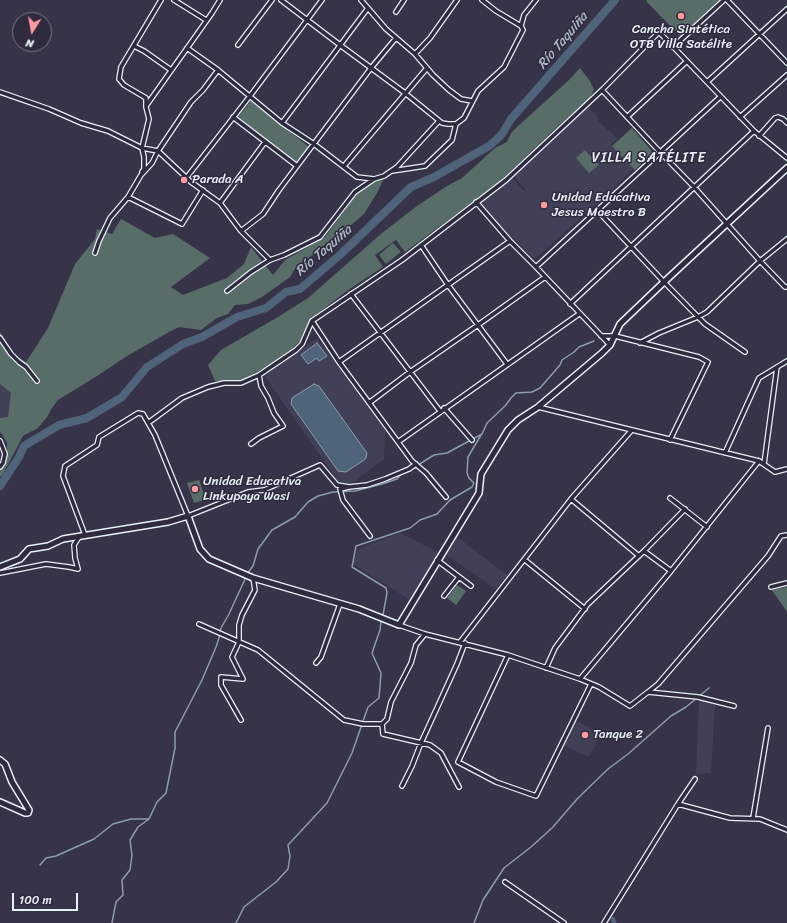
<!DOCTYPE html>
<html>
<head>
<meta charset="utf-8">
<style>
	body { margin:0 }
	#map { position:relative; width:787px; height:923px; overflow:hidden; background:#373449; font-family:Sriracha,sans-serif }
	canvas { display:block }
	.north { position:absolute; left:12px; top:12px; width:40px; height:40px; box-sizing:border-box; background:#2f2a3d; border:1px solid #797a88; border-radius:50%; rotate:191deg; font-size:11px; font-weight:700; line-height:16px; text-align:center; color:#e8f1f8 }
	.north::after { content:''; display:block; margin:auto; width:14px; height:18px; background:#ff9aa2; clip-path:polygon(50% 0,100% 100%,50% 72%,0 100%) }
	.scale { position:absolute; left:12px; top:893px; width:66px; height:18px; box-sizing:border-box; border:2px solid #e8f1f8; border-top:0; padding-left:5px; font-size:12px; line-height:14px; white-space:nowrap; color:#e8f1f8; -webkit-text-stroke:3px #2f2a3d; paint-order:stroke }
</style>
</head>
<body>
<div id="map">
<canvas width="787" height="923"></canvas>
<div class="north">N</div>
<div class="scale">100 m</div>
</div>
<script>
const g = document.querySelector('canvas').getContext('2d');
g.lineJoin = 'round';
function paint(path, color) { g.fillStyle = color; g.fill(path, 'evenodd'); }
const shape = rows => new Path2D(rows.map(r => 'M' + r).join(''));
function stroke(path, color, width, dash) { g.strokeStyle = color; g.lineWidth = width; g.lineCap = dash ? 'butt' : 'round'; g.setLineDash(dash || []); g.stroke(path); }
function label(font, color, halo, rows, align = 'center') {
  g.font = font + ' Sriracha,sans-serif'; g.lineWidth = 3; g.setLineDash([]); g.textBaseline = 'middle'; g.strokeStyle = halo; g.fillStyle = color; for (const [text, x, y, turn = 0] of rows) {
    g.save(); g.translate(x, y); g.rotate((+turn || 0) * Math.PI / 180); g.textAlign = isNaN(turn) ? turn : align; if (halo) g.strokeText(text, 0, 0); g.fillText(text, 0, 0); g.restore();
  }
}
paint(shape([
	[588,107,599,118,598,121,618,139,611,144,634,168,607,195,536,258,531,257,483,207,482,201,483,199,512,178,524,191,525,189,516,179,516,175],
	[317,338,385,430,384,459,352,483,346,485,338,481,264,375],
	[0,384,11,393,8,417,0,418],
	[400,533,439,553,410,600,353,564,358,549],
	[456,536,507,575,496,589,445,554],
	[699,700,715,703,711,773,696,774],
	[575,720,601,734,589,757,563,745]
]), '#414057');
paint(shape([
	[647,0,721,0,681,37,646,1],
	[580,68,590,81,594,90,590,98,557,127,498,183,405,252,396,240,375,255,383,267,348,290,313,317,303,338,291,350,264,368,240,381,215,381,208,365,221,350,278,317,308,298,382,233,417,206,447,186,462,178,495,148,507,142,511,133,518,126,569,80],
	[251,101,309,147,296,163,237,118],
	[632,128,651,150,652,154,635,170,612,146],
	[585,150,599,165,589,173,576,158],
	[384,178,377,193,364,214,343,232,323,246,304,262,296,267,290,277,262,297,248,304,235,305,228,314,217,318,201,330,179,327,169,332,127,356,97,376,58,400,52,408,47,417,37,429,28,433,23,436,3,474,0,477,0,471,4,466,7,452,7,443,2,434,0,432,0,418,8,417,11,393,0,384,0,332,15,355,26,362,48,328,75,264,95,239,97,229,112,234,121,219,155,238,173,234,210,258,171,287,183,295,227,278,244,264,251,247,273,275,285,260,325,237,358,192,376,180],
	[393,243,401,252,386,264,379,255],
	[199,480,206,500,194,503,187,483],
	[457,585,466,591,456,605,447,598],
	[787,587,787,612,772,590]
]), '#586d67');
const water = shape([
	[317,343,327,356,319,361,317,358,308,364,301,355,317,343],
	[314,384,319,386,367,453,366,458,364,460,346,472,338,471,291,404,292,398,314,384]
]);
paint(water, '#4f637a');
stroke(water, '#8c9cac', 1);
stroke(shape([
	[410,470,434,455,447,453,482,434,487,423,505,406,511,398,516,393,532,392,540,388,560,365,562,360,574,352,579,347,594,341],
	[247,574,253,566,258,549,272,530,295,517,308,502,318,496,333,492,355,491,382,484,397,479,402,473],
	[383,615,387,593,386,588,352,567,356,546,410,528,420,520,437,514,450,500,472,487,474,483,469,478,467,473,468,457,481,435],
	[40,865,46,858,56,856,94,839,113,824,131,819,149,819],
	[112,923,116,902,123,895,122,880,130,870,132,855,130,840,138,827,149,819,157,802,166,793,175,748,175,732,202,680,216,647,220,635,221,628,229,614,246,577],
	[236,923,244,907,276,882,288,869,290,856,288,845,327,803,352,753,368,707,379,698,381,673,372,653,380,630,381,621],
	[474,923,483,900,504,868,531,847,552,828,578,798,608,769,628,754,671,716,686,707,709,688]
]), '#8c9cac', 1.5);
stroke(shape([
	[613,919,614,923]
]), '#4f637a', 4.5);
stroke(shape([
	[0,486,19,457,24,446,59,425,87,418,122,397,147,367,183,344,202,337,237,317,266,308,286,292,300,289,341,254,411,187,434,177,489,146,497,139,502,134,511,119,615,0]
]), '#4f637a', 8);
const street = shape([
	[174,0,206,20],
	[281,0,340,45,405,93,442,123,448,124,456,124,464,118,478,91,504,67,523,30,521,26,496,11,482,0],
	[361,0,386,29,415,54,433,75,449,90,461,99,472,101],
	[727,0,787,63],
	[396,12,404,0],
	[521,26,524,15,536,0],
	[238,45,272,0],
	[134,46,144,51,171,70],
	[673,47,724,0],
	[187,48,218,70,282,123,314,144,357,177,374,179],
	[415,54,430,38,457,0],
	[707,82,787,9],
	[602,90,660,152,695,188,760,261,785,287,787,287],
	[0,92,49,109,81,123,108,131,142,148,158,151,191,182,220,203,241,231,270,260],
	[146,106,212,13,220,0],
	[233,117,297,166],
	[627,117,687,61],
	[740,117,787,75],
	[282,123,368,8],
	[759,136,775,118,778,117,783,119,787,123],
	[344,166,427,68],
	[392,171,425,166,452,140,456,124],
	[142,172,144,169,144,157,142,148,149,119,146,107,146,98,124,85,119,79,121,67,161,0],
	[187,177,250,96,322,0],
	[128,197,182,224,203,190],
	[476,202,510,241,536,267,610,345],
	[220,203,265,142],
	[597,210,664,282,705,324,745,352],
	[241,231,263,214,279,190,371,68,396,38],
	[421,245,448,285,507,364],
	[95,253,99,241,110,218,128,197,141,175,152,163,158,151,191,102,203,90,218,70],
	[536,267,720,97],
	[227,291,251,272,270,260,284,255,320,237,355,192,374,179,384,176,397,167,439,121],
	[351,294,440,411],
	[570,304,754,131],
	[312,321,339,362,412,461,426,473,446,497],
	[601,336,615,336,699,357,708,362,670,440],
	[0,338,11,354,19,362,26,367,37,381],
	[640,343,659,333,698,317,707,312,760,261,787,239],
	[339,362,510,241],
	[369,403,410,372,478,325,545,277],
	[538,407,759,461,775,472,787,469],
	[444,408,472,440],
	[148,423,182,398,208,387,224,383,241,383,259,375],
	[0,441,5,454,3,463,0,467],
	[398,442,579,314],
	[251,444,259,438,283,426,274,413,268,398,261,386,259,375,296,350,302,344,312,321,402,260,506,180,602,90,659,32,754,131,787,158],
	[725,453,759,378,787,361],
	[764,464,777,367],
	[670,498,707,527],
	[571,499,639,556],
	[85,535,63,476,65,466,97,445,99,437,138,413,143,414,155,435,188,516,248,492,264,490,320,465,337,485,349,487],
	[370,536,343,500,340,489,349,487,367,485,385,479,409,469,416,464],
	[644,551,671,571],
	[437,560,471,586],
	[525,560,585,609],
	[78,569,75,558,74,545,79,537],
	[0,573,46,564,69,567,78,569],
	[771,587,787,583],
	[444,596,459,577],
	[199,624,258,650,344,720,363,724,382,724,383,734,430,745,441,753,459,787],
	[399,625,425,634,508,655,580,679,599,687,630,706,648,692],
	[460,642,571,499,631,431],
	[508,655,458,762,496,782,536,796,591,684],
	[316,663,321,657,340,604],
	[546,668,555,648,588,604,644,551,685,509],
	[580,679,671,571,759,461],
	[734,706,698,697,648,692,658,684,768,556,781,536,787,535],
	[241,720,221,685,221,677,243,679,232,657,239,642,239,625,242,615,255,590,253,578],
	[382,724,387,719,391,702,411,663,416,645,425,634],
	[402,786,412,766,421,743,457,664,465,643],
	[678,804,730,818,760,819,787,830],
	[753,818,768,728],
	[505,882,564,923],
	[604,923,678,804,695,779]
]);
const secondary = shape([
	[0,567,20,559,29,549,48,546,63,539,168,522,188,516,200,549,209,559,253,578,359,609,399,625,479,493,481,474,508,430,518,420,538,407,602,353,610,345,620,324,664,282,787,168],
	[0,760,5,764,12,782,29,810,28,813,25,813,0,802]
]);
stroke(street, '#e8f1f8', 6);
stroke(secondary, '#e8f1f8', 8);
stroke(street, '#2f2a3d', 3.5);
stroke(secondary, '#2f2a3d', 5);
for (const [x, y, r, color] of [
	[681,16,4,"#ff9aa2"],
	[184,180,4,"#ff9aa2"],
	[544,205,4,"#ff9aa2"],
	[195,489,4,"#ff9aa2"],
	[585,735,4,"#ff9aa2"]
]) { const dot = new Path2D(); dot.arc(x, y, r, 0, 2 * Math.PI); g.fillStyle = color; g.fill(dot); stroke(dot, '#2f2a3d', 1.5); }
label('13px', '#e8f1f8', '#2f2a3d', [
	["Cancha Sintética",681,30,"center"],
	["OTB Villa Satélite",681,45,"center"],
	["Parada A",192,180],
	["Unidad Educativa",552,198],
	["Jesus Maestro B",552,213],
	["Unidad Educativa",203,482],
	["Linkupaya Wasi",203,497],
	["Tanque 2",593,735]
], 'left');
label('italic 14px', '#abb8c6', '#2f2a3d', [
	["Río Taquiña",563,41,-50],
	["Río Taquiña",324,251,-41]
]);
g.letterSpacing = '1px';
label('14px', '#e8f1f8', '#2f2a3d', [
	["VILLA SATÉLITE",649,158]
]);
g.letterSpacing = '0px';
</script>
</body>
</html>
